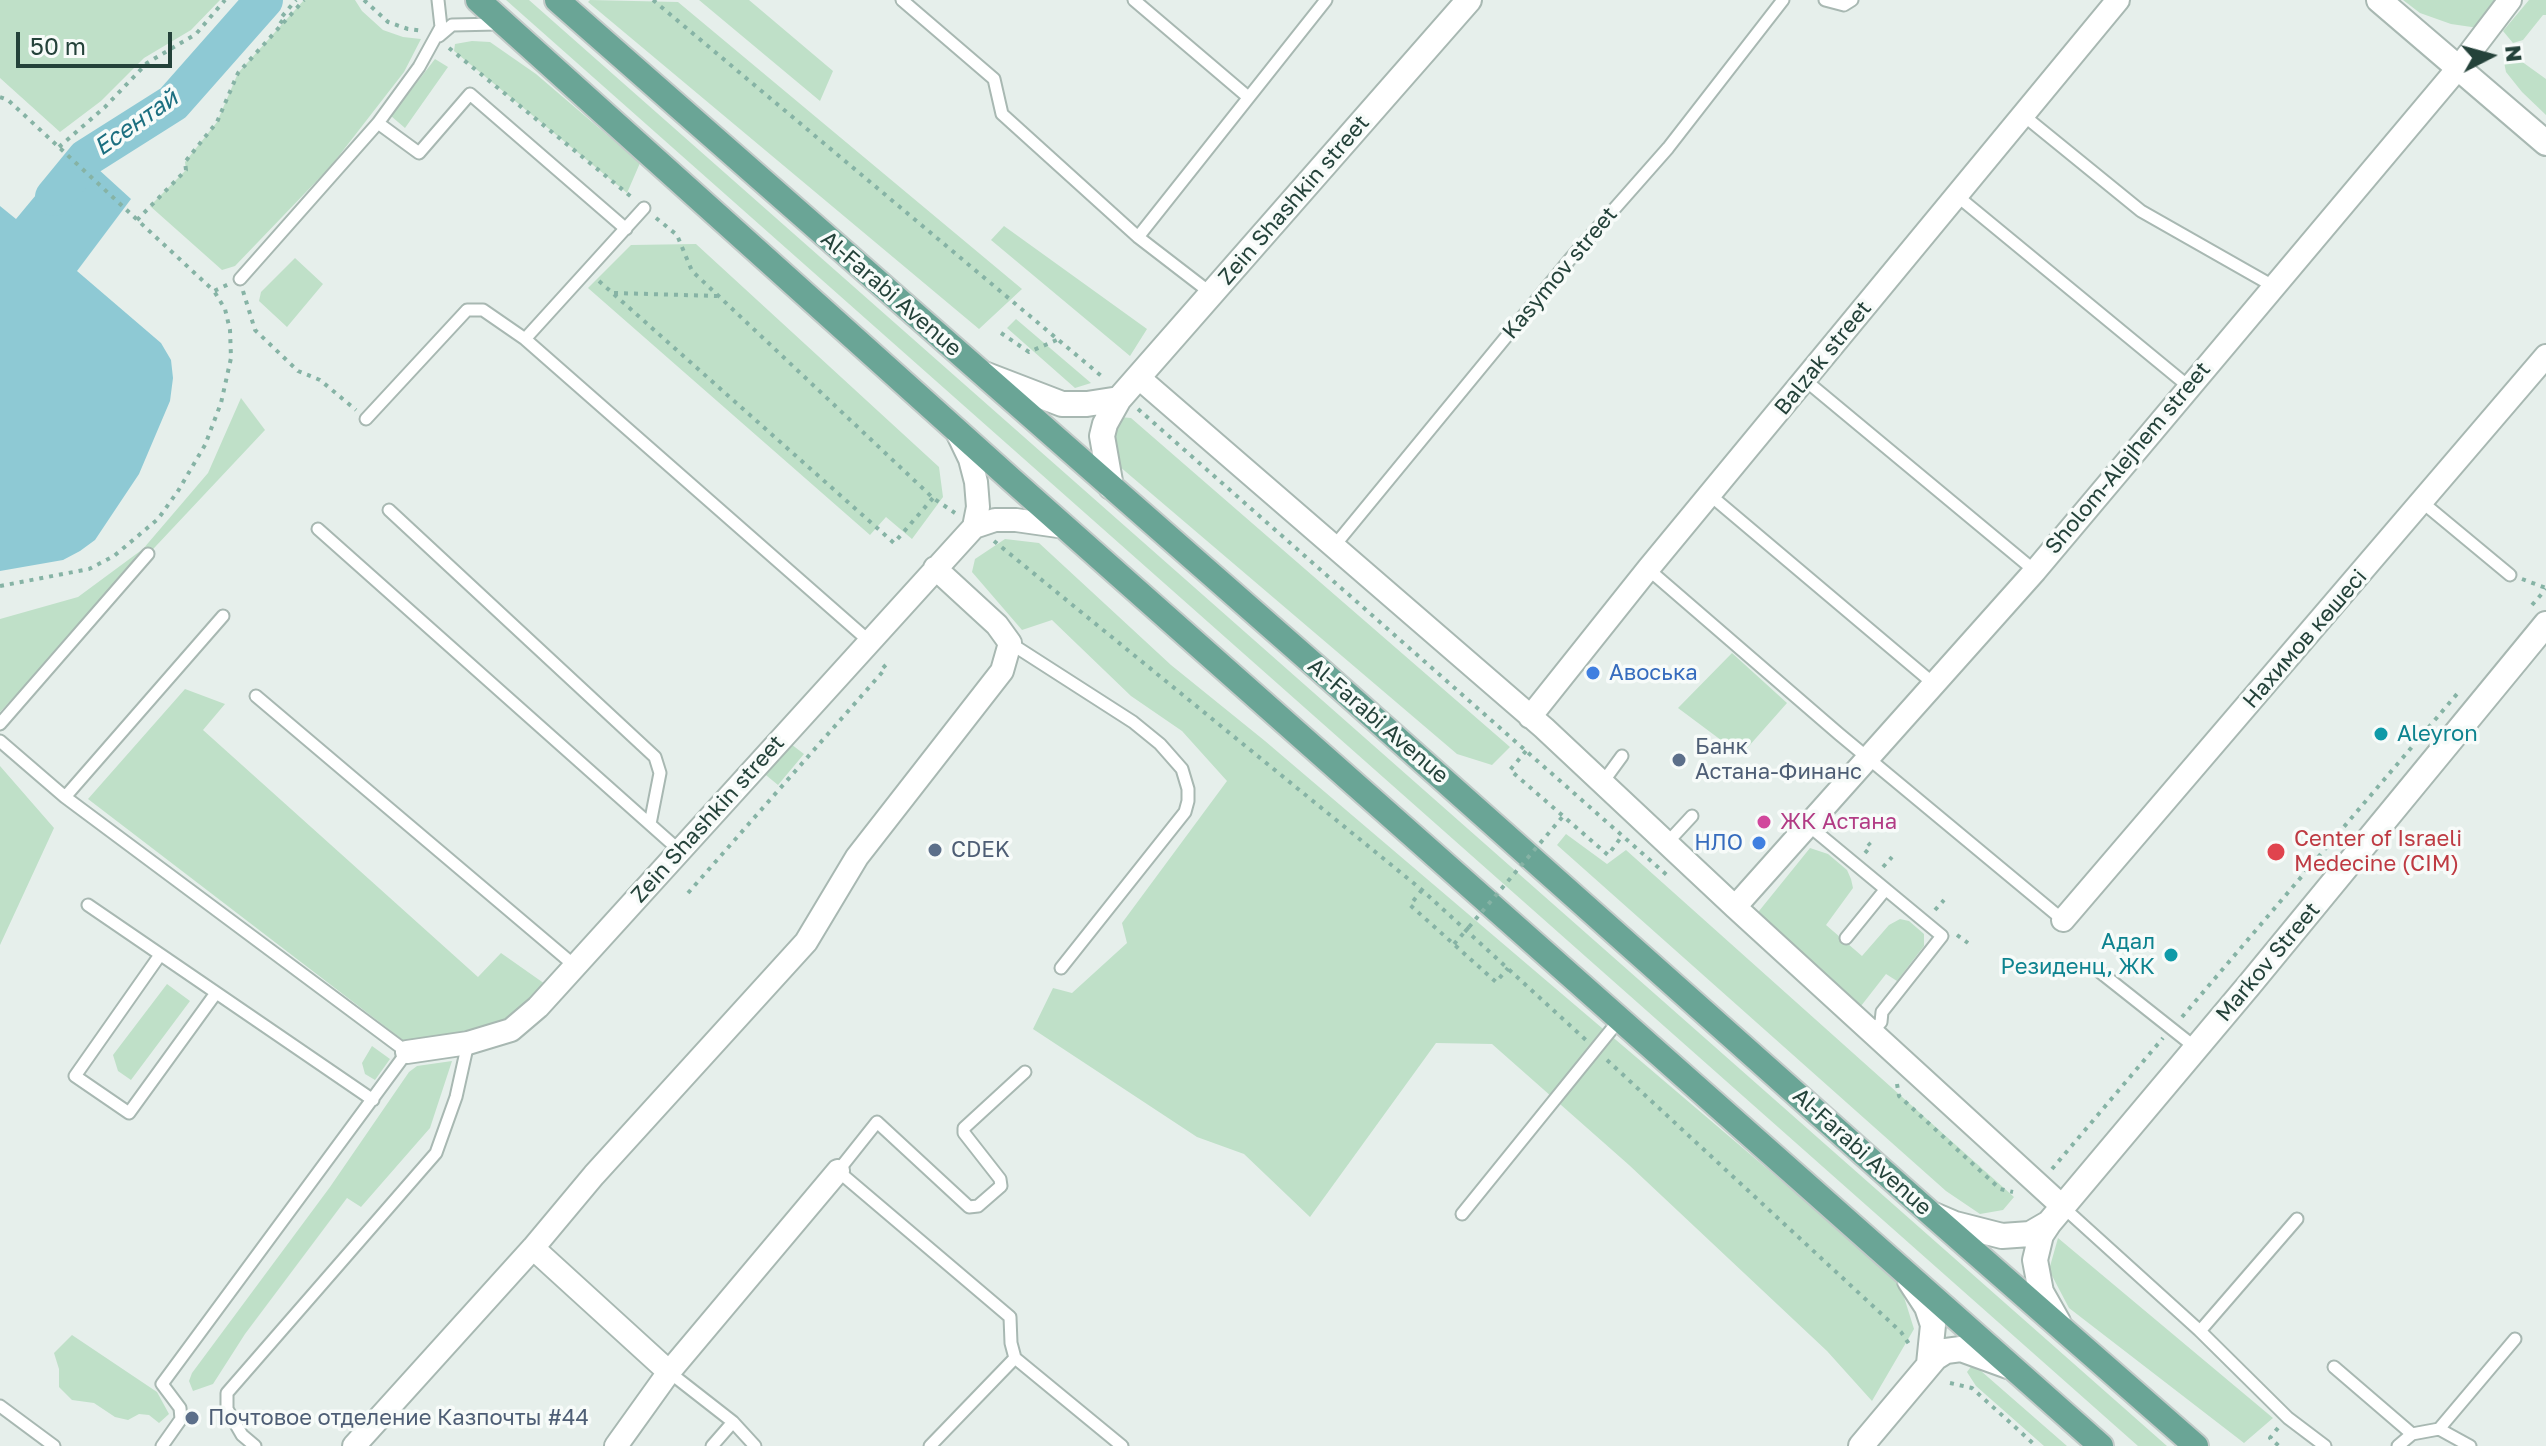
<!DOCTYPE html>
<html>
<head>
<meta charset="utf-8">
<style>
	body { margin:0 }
	#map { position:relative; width:2546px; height:1446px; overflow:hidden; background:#e6efeb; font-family:"Golos Text",sans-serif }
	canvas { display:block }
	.north { position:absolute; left:2450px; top:16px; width:80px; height:80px; -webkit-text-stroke:6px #f7fbf9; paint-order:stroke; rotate:84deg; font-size:22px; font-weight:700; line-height:32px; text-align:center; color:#24423a }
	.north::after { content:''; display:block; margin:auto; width:28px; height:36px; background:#24423a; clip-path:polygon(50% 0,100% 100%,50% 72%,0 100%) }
	.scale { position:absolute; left:16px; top:32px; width:156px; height:36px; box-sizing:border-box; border:4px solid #24423a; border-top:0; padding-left:10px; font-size:24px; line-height:28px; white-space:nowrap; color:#24423a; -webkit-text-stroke:6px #f7fbf9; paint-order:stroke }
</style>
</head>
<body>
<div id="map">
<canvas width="2546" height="1446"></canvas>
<div class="north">N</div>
<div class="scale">50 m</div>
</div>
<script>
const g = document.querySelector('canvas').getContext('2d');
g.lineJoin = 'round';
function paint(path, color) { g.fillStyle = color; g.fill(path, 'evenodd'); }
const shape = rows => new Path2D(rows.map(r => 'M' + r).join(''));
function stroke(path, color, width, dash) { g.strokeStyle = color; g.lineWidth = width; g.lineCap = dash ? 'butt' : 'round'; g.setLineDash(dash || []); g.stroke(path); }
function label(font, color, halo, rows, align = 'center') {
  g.font = font + ' "Golos Text",sans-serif'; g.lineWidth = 7; g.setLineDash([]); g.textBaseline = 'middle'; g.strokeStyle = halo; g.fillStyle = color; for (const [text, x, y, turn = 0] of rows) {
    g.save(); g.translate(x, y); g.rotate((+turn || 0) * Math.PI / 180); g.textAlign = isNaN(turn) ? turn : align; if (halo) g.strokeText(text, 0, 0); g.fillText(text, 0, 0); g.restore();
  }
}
paint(shape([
	[0,0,220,0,191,30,144,58,101,101,60,132,0,78],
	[304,0,355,0,362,11,383,30,403,37,421,39,404,72,331,166,235,266,222,270,150,206,186,170,185,162,217,122,238,73],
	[506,0,529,0,2167,1446,2138,1446],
	[590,0,678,2,1022,289,979,329,588,2],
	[699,0,749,0,833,71,820,101],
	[2403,0,2500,0,2492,30,2451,24,2420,13],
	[2529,0,2546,0,2546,15,2543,15,2523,40,2513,43,2503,31],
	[472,41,490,42,536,74,640,163,627,193,454,51,455,44],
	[2514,56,2546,79,2546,115,2522,92,2506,72,2503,57],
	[435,59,448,67,405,128,391,116],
	[1004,226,1147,329,1130,356,991,240],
	[696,244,939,467,943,497,912,539,886,517,870,535,588,288,631,245],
	[295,258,323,284,287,327,259,301,261,292],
	[1016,319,1091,383,1075,388,1007,328],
	[241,398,265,430,0,712,0,619,78,597,143,549,208,473],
	[1119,417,1131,418,1510,747,1492,765,1457,754,1112,460,1112,431],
	[1005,539,1039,543,1171,665,1265,741,1899,1281,1914,1329,1872,1401,1827,1351,1629,1165,1492,1044,1436,1043,1310,1217,1244,1154,1197,1137,1033,1029,1053,988,1072,993,1127,943,1122,923,1227,781,1182,731,1131,696,1052,620,1022,630,972,572,975,559],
	[1732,653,1787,703,1741,755,1678,708],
	[185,689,225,704,203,730,478,977,501,953,545,984,505,1024,408,1044,88,799],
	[787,741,804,754,778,785,761,771],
	[0,766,54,828,0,945],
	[1566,834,1607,864,1626,850,2014,1197,2003,1210,1980,1214,1946,1191,1557,845],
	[1810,848,1828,854,1847,870,1851,879,1853,888,1826,925,1862,956,1889,925,1900,919,1909,921,1924,934,1924,946,1897,981,1886,974,1861,1006,1755,916],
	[167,984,190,1001,131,1080,118,1071,113,1055],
	[372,1046,390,1059,375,1080,365,1074,362,1063],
	[452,1061,430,1128,361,1207,347,1198,245,1334,213,1384,193,1391,189,1381,192,1373,330,1187,409,1072,417,1066],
	[2058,1238,2273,1418,2244,1443,2069,1308,2049,1270],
	[72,1335,157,1392,169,1414,159,1423,149,1415,139,1414,128,1420,115,1417,94,1403,72,1400,59,1387,59,1369,54,1353],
	[1973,1364,2067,1446,2044,1446,1976,1386,1967,1372]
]), '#bfe0c8');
paint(shape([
	[75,148,131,199,77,271,161,343,171,360,173,378,170,401,139,474,95,540,80,551,63,560,0,571,0,206,16,219]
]), '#8ec9d4');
stroke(shape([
	[54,197,86,158,173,103,264,0]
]), '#8ec9d4', 38);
const service = shape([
	[902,0,994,79,1002,114,1138,237,1212,294],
	[1134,0,1248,97],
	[1825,0,1844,5,1852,0],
	[439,36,452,25,498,24],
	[2023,115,2141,211,2273,286],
	[378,123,419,153,470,94,626,229],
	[1956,195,2188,386],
	[1138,237,1326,0],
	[240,279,378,123,419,67,441,27,438,0],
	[525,339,644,208],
	[1805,380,2035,571],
	[366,419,467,310,483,310,525,339,869,641],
	[1710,495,1934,684],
	[2422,502,2510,575],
	[389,510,655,757,660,773,650,824],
	[318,529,680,851],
	[1335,545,1571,258,1668,148,1783,0],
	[1648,569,1839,734,2063,920],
	[1010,643,1133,722,1160,744,1182,769,1188,789,1188,801,1185,812,1061,968],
	[256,696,575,966],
	[0,724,148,554],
	[0,741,65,797],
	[1603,782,1622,756],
	[1808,825,1942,936,1882,1012,1881,1022,1872,1032],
	[1667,843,1692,816],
	[88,905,373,1100],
	[1846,938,1885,890],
	[160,955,75,1076,129,1113,216,993],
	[2095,968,2196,1048],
	[1025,1072,964,1128,964,1133,1000,1179,1001,1186,978,1206,969,1207,877,1122,838,1171,1010,1317,1011,1343,1015,1358,1122,1446],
	[2063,1207,2200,1331,2288,1418,2325,1446],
	[1462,1214,1620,1019],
	[2200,1331,2297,1219],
	[2334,1367,2412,1434,2398,1446],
	[669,1372,733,1422,712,1446],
	[0,1406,54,1446],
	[733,1422,755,1446],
	[2439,1429,2515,1339],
	[2412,1434,2439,1429,2470,1446],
	[162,1446,181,1419,180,1408,162,1384,407,1052,65,797,223,616],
	[255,1446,242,1435,227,1409,227,1393,436,1153,456,1097,468,1043],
	[930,1446,1015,1358]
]);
const minor = shape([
	[1138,377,1544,728,1735,907,2063,1207],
	[957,432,970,459,976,482,978,507,974,527],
	[1530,717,1648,569,2118,0],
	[1735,907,2035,571,2459,67,2510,0],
	[2063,920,2546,356],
	[407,1052,468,1043,511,1030,538,1007,974,527,995,520,1016,520,1065,527],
	[533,1248,669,1372],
	[354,1446,533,1248,594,1175,806,942,857,857,1002,671,1010,643,997,625,935,568],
	[616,1446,669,1372,838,1171]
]);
const tertiary = shape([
	[2379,0,2546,143],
	[984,374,1062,404,1087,404,1119,399],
	[1111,487,1102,436,1105,424,1119,399,1469,0],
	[1934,1215,1955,1224,2002,1236,2030,1234,2049,1223],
	[1910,1281,1927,1307,1933,1325,1929,1364],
	[2058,1322,2041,1292,2035,1260,2041,1235,2049,1223,2250,984,2546,624],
	[1861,1446,1935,1358,1946,1351,1961,1349,2008,1366]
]);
const primary = shape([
	[478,0,1013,481,2101,1446],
	[557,0,1319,669,1930,1213,2196,1446]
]);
stroke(service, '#a8b8b2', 15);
stroke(minor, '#a8b8b2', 26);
stroke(tertiary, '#a8b8b2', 28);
stroke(primary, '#c2cac8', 28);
stroke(shape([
	[364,0,388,22,408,29,424,31],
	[653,0,1105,379],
	[283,23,279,20,296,0],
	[449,48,634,199],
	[0,97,8,100,214,291,229,284],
	[59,147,105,107,147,63,196,34,225,0],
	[656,218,677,235,692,271,933,498,955,513],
	[137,220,186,170,185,162,217,122,238,73,304,0],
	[599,281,894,543,933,498],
	[243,291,255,330,298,371,320,380,356,410],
	[614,293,717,296],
	[1001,333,1029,352,1059,339],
	[1138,409,1668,876],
	[994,541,1422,890,1586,1040],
	[2522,579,2546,588],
	[0,586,89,569,114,556,158,519,178,491,205,445,221,403,231,358,230,330,225,309,214,291],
	[2532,605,2546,589],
	[1526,751,1510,770,1608,855,1622,836],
	[1865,853,1871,846,1868,843],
	[1883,867,1892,857],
	[1422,890,1410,905,1496,982,1508,968],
	[688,893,886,668,880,662],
	[1935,910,1944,900],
	[1957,935,1968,943],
	[1454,944,1469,927],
	[2182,1017,2457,694],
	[1607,1060,1901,1332,1909,1344],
	[1897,1084,1899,1096,2000,1189,2013,1192],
	[2052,1169,2163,1038],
	[1950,1383,1972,1388,2036,1446],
	[2278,1428,2270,1438,2279,1446]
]), '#86b3a5', 4, [4, 6]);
stroke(service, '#fff', 11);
stroke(minor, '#fff', 22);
stroke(tertiary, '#fff', 24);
stroke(primary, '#6aa596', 24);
stroke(shape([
	[1469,927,1564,815]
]), '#86b3a5', 4, [4, 6]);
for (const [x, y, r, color] of [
	[1593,673,8,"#3f7fe0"],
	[2381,734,8,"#0f9aa8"],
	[1679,760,8,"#5c6f8a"],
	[1764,822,8,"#d1479c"],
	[1759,843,8,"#3f7fe0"],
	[935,850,8,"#5c6f8a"],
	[2276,852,10,"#e0444e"],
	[2171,955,8,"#0f9aa8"],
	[192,1418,8,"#5c6f8a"]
]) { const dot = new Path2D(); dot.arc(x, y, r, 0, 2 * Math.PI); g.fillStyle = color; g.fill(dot); stroke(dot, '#f7fbf9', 3); }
label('22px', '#24423a', '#f7fbf9', [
	["Zein Shashkin street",1294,200,-49],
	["Kasymov street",1560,273,-50],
	["Al-Farabi Avenue",891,294,41],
	["Balzak street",1823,358,-51],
	["Sholom-Alejhem street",2128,458,-50],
	["Нахимов көшесі",2305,639,-49],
	["Al-Farabi Avenue",1378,721,41],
	["Zein Shashkin street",708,819,-48],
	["Markov Street",2268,962,-50],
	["Al-Farabi Avenue",1862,1152,42]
]);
label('22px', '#366cbe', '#f7fbf9', [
	["Авоська",1609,673],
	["НЛО",1743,843,"right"]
], 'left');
label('22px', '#0d838f', '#f7fbf9', [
	["Aleyron",2397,734],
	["Адал",2155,942,"right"],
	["Резиденц, ЖК",2155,967,"right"]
], 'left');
label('22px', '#4e5e75', '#f7fbf9', [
	["Банк",1695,747],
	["Астана-Финанс",1695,772],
	["CDEK",951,850],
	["Почтовое отделение Казпочты #44",208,1418]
], 'left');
label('22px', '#b23c85', '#f7fbf9', [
	["ЖК Астана",1780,822]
], 'left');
label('22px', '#be3a42', '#f7fbf9', [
	["Center of Israeli",2294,839],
	["Medecine (CIM)",2294,864]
], 'left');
label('italic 24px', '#1c6f80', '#f7fbf9', [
	["Есентай",136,123,-35]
]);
</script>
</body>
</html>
